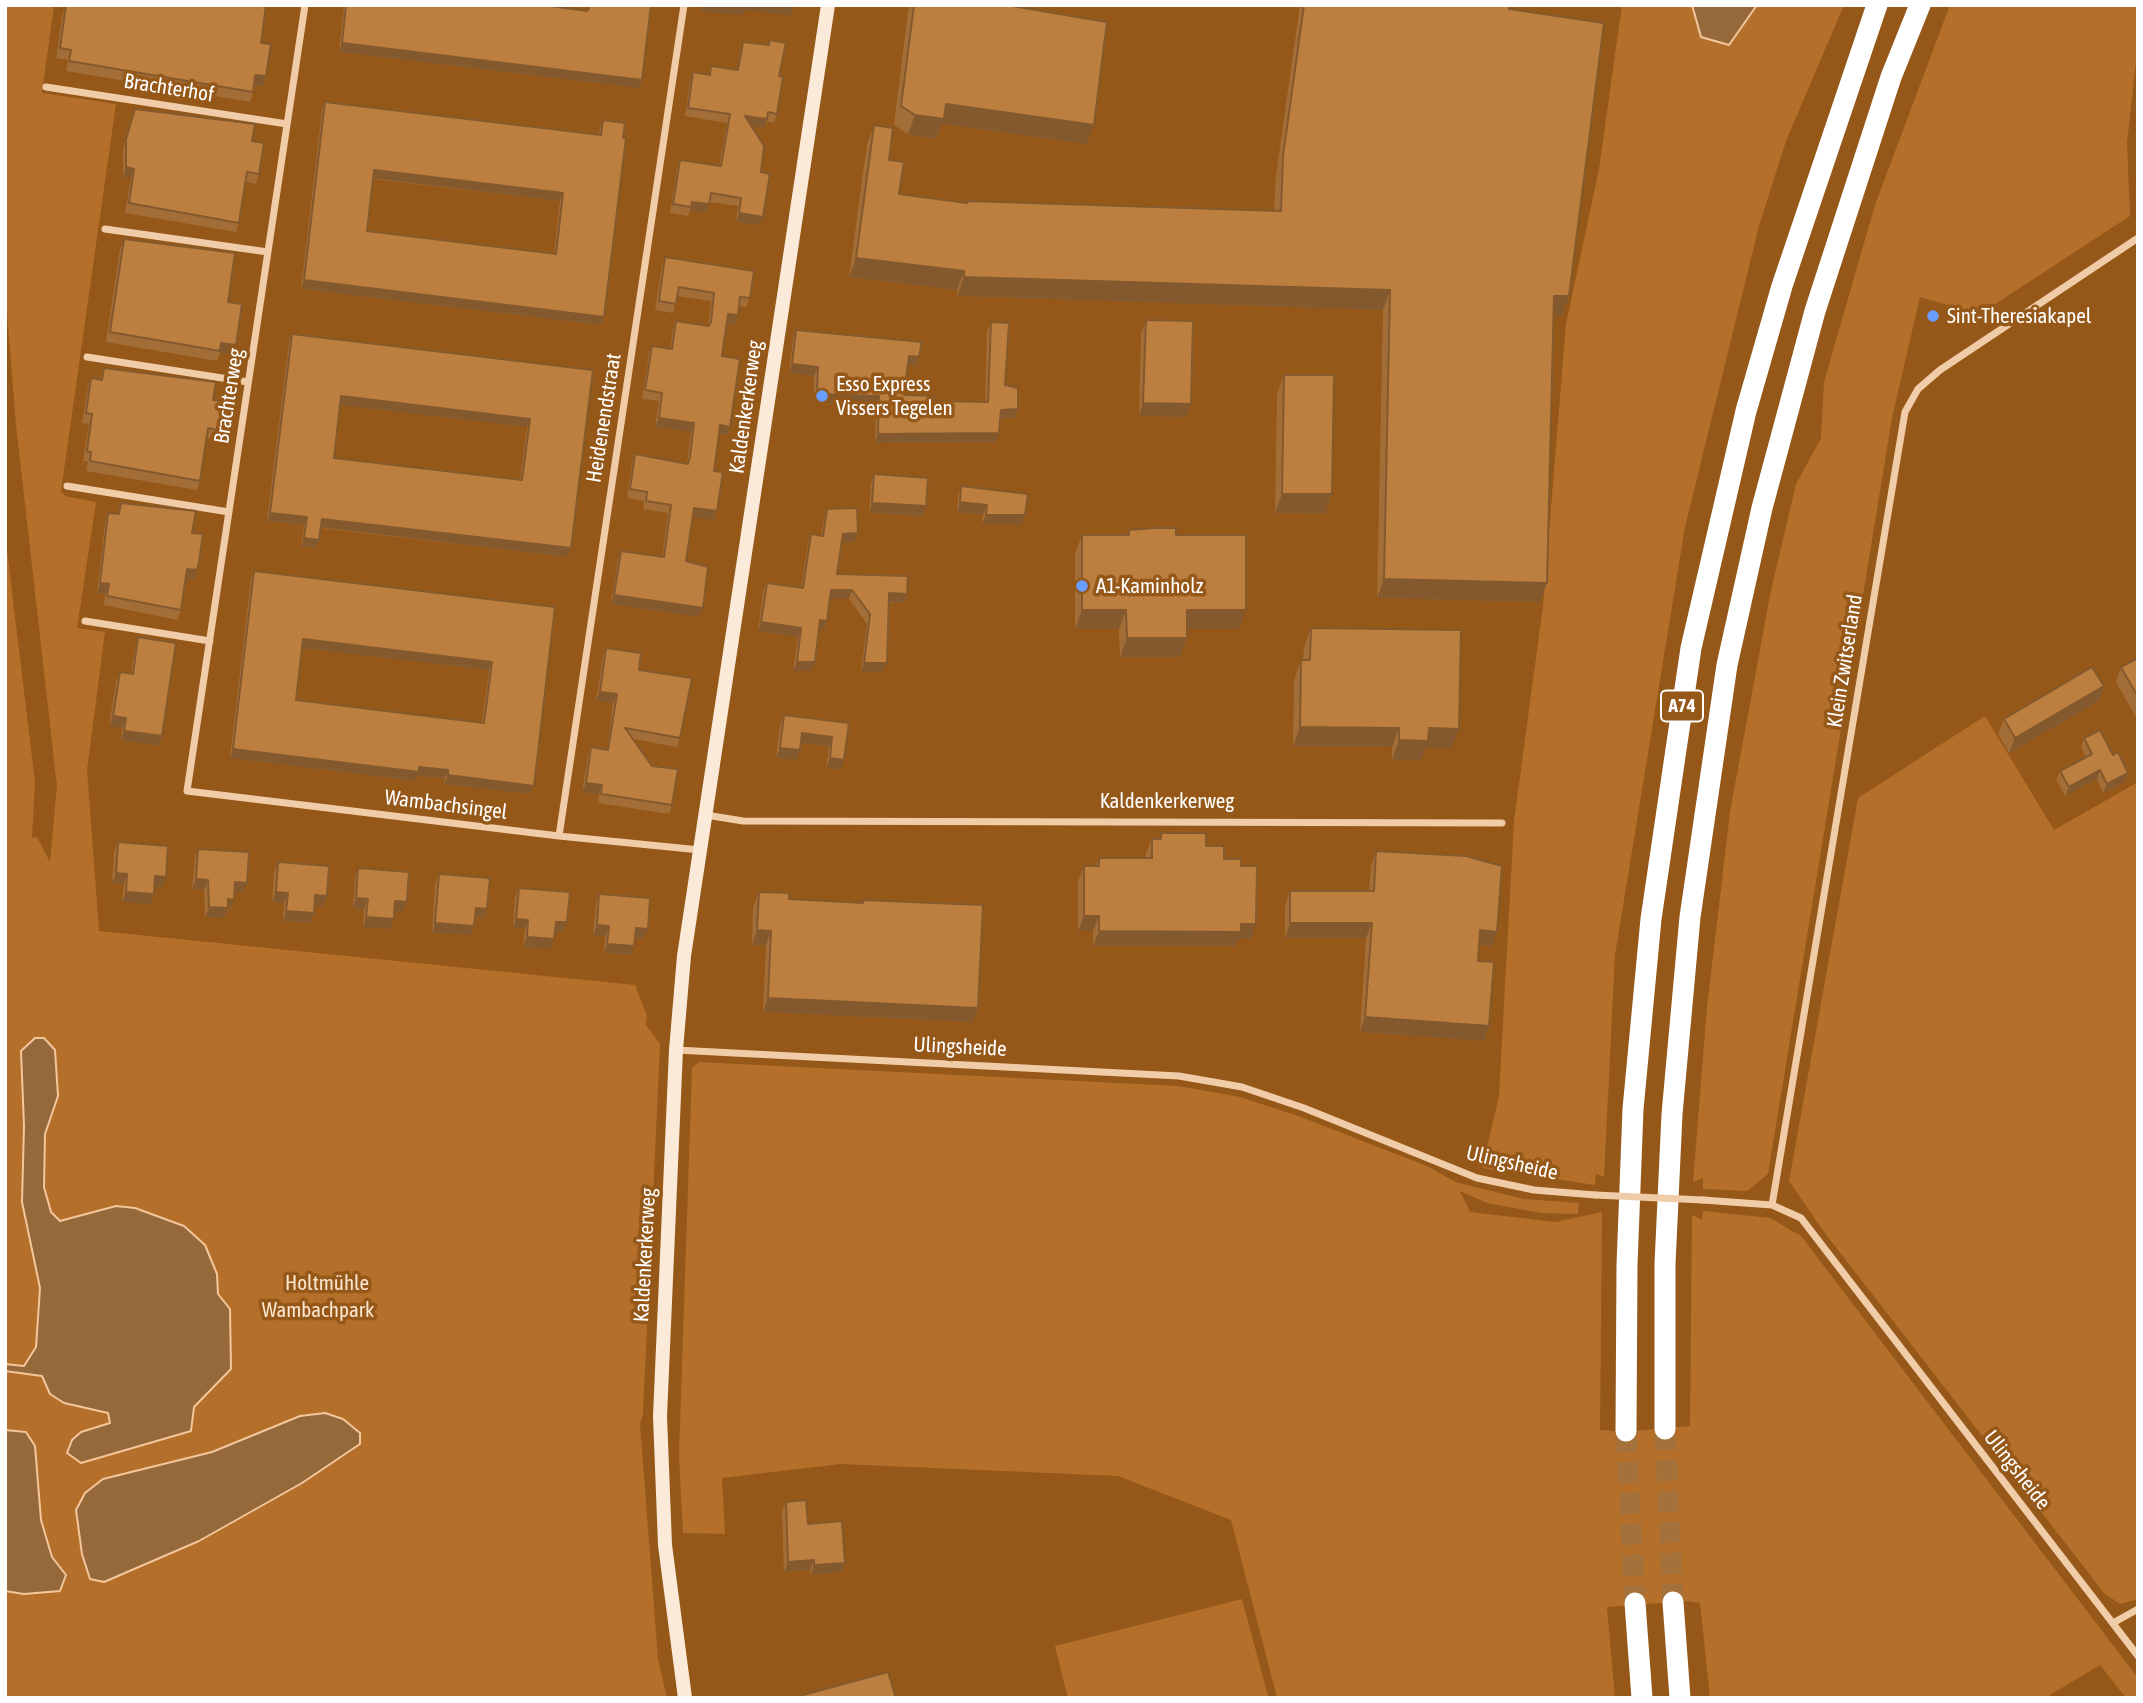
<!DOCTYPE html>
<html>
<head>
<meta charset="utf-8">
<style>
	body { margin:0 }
	#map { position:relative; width:2143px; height:1703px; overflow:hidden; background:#955818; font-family:"Asap Condensed",sans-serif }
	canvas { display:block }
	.frame { position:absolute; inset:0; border:7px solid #fff; pointer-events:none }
</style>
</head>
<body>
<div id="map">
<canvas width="2143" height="1703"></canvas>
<div class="frame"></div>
</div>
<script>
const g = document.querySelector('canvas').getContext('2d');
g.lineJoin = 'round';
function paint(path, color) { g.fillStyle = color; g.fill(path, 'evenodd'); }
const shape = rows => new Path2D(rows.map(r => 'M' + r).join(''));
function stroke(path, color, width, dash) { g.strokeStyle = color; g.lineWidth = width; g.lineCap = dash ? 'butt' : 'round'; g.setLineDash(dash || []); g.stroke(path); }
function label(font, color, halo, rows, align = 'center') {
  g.font = font + ' "Asap Condensed",sans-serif'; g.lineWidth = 7; g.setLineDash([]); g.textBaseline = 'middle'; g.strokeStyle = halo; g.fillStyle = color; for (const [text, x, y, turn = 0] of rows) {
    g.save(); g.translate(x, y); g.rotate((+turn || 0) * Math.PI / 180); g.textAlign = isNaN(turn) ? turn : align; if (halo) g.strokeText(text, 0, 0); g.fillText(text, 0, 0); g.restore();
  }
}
paint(shape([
	[5,5,54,5,42,93,116,104,61,491,65,496,96,502,77,628,105,632,87,770,99,931,635,985,647,1016,646,1025,660,1044,643,1414,640,1424,658,1659,667,1698,5,1698,5,534,35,782,32,838,37,837,50,862,57,786,16,425,5,288],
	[1622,5,1692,5,1701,37,1729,45,1757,5,1844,5,1786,141,1759,226,1685,527,1615,955,1604,1177,1596,1174,1595,1185,1482,1168,1499,1096,1514,821,1543,606,1566,324,1599,169],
	[1950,5,2138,5,2138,45,2127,143,2130,216,1980,314,1920,297,1892,418,1768,1174,1747,1191,1703,1189,1703,1178,1693,1182,1707,1007,1730,812,1770,595,1796,484,1821,438,1824,382,1875,205],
	[1985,716,2054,830,2138,782,2138,1599,2120,1604,2104,1593,1824,1232,1789,1181,1858,798],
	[699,1062,1178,1086,1240,1097,1301,1117,1429,1167,1455,1182,1524,1199,1579,1203,1578,1214,1541,1213,1487,1203,1460,1191,1470,1212,1555,1222,1602,1212,1600,1430,1622,1432,1690,1426,1692,1215,1702,1220,1703,1211,1770,1218,1801,1236,2138,1678,2138,1698,2126,1698,2100,1665,2045,1698,1710,1698,1700,1603,1687,1601,1607,1607,1615,1698,1277,1698,1231,1520,1118,1476,841,1464,722,1478,725,1534,683,1533,679,1455,692,1068],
	[1242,1599,1268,1696,1068,1698,1055,1646]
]), '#b46f2b');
const water = shape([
	[1692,5,1757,5,1729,45,1701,37,1692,5],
	[35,1038,44,1038,55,1050,58,1096,45,1134,44,1187,51,1212,60,1221,116,1206,135,1208,184,1226,205,1245,217,1274,218,1294,230,1309,231,1369,194,1407,191,1431,81,1463,67,1453,72,1440,81,1432,110,1423,108,1413,64,1403,50,1394,42,1376,5,1371,5,1364,24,1366,36,1347,40,1288,22,1202,24,1126,21,1051,35,1038],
	[325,1413,343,1419,360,1433,360,1444,302,1483,199,1541,104,1582,90,1579,82,1554,76,1510,85,1493,103,1479,212,1452,300,1416,325,1413],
	[5,1430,26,1432,35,1446,41,1520,52,1557,66,1575,60,1591,24,1594,5,1591,5,1430]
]);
paint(water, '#95693a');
stroke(water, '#f3c69c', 2);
stroke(shape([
	[1665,1429,1673,1602],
	[1626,1431,1635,1603]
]), '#a5713b', 21, [21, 10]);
stroke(shape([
	[305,5,187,791,559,836,700,850],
	[46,87,287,124],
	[105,229,268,252],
	[87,357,248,382],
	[67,486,229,512],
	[85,621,210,641],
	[706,815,743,821,1502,823],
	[559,836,684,5],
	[676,1050,1179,1076,1242,1087,1304,1108,1477,1178,1534,1190,1595,1195],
	[1703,1200,1772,1205,1801,1218,2138,1656],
	[1772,1205,1905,412,1918,389,1940,370,2138,238],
	[2113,1623,2138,1609]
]), '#f1cca9', 7);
stroke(shape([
	[685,1698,665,1545,660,1416,676,1050,684,956,828,5]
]), '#fbead8', 14);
stroke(shape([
	[1665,1429,1665,1264,1672,1114,1690,917,1727,665,1762,508,1815,311,1891,77,1920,5],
	[1626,1431,1627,1265,1633,1109,1651,919,1691,648,1746,411,1782,286,1877,5],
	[1673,1602,1680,1698],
	[1635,1603,1642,1698]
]), '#fff', 21);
stroke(shape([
	[1595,1195,1703,1200]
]), '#f1cca9', 7);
paint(shape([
	[66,5,266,5,261,43,266,76,263,86,254,85,253,92,250,102,66,71,68,60,56,58,63,12],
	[344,5,542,5,639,88,339,52],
	[911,5,1006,5,1087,144,942,124,936,139,908,134,894,125,908,12],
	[1300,5,1510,5,1509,9,1569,296,1562,316,1553,315,1540,602,1377,598,1383,310,957,296,957,290,849,277,867,144,874,125,889,160,899,194,966,203,967,201,1274,211,1276,175],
	[770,40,779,76,777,114,774,123,766,121,764,128,751,126,761,172,760,225,736,222,738,206,709,202,706,213,690,211,688,216,670,213,677,169,680,160,719,166,727,123,685,116,690,81,693,72,708,75,711,66,737,70,740,51,743,42,768,45],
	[325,102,599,135,600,128,603,120,601,325,301,289,322,110],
	[373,179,560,201,554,254,367,231],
	[135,109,252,141,259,174,256,184,246,182,239,223,236,232,125,213,131,178,123,177,123,149],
	[124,239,233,355,220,353,217,361,106,342,120,249],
	[665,257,750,298,746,307,739,306,738,315,735,324,726,323,722,356,730,427,727,435,719,434,714,471,717,511,714,520,693,517,686,561,699,617,611,604,618,559,621,551,662,557,668,513,643,509,644,501,627,498,632,463,635,454,687,464,691,432,655,427,659,401,642,399,649,354,652,346,670,349,673,330,676,321,708,326,711,301,677,296,673,313,655,310,662,266],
	[1146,320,1186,417,1139,416,1141,333],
	[991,322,1005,385,1015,418,1000,419,996,442,875,443,876,405,814,403,814,376,789,373,793,339,796,330,919,357,916,366,908,365,904,395,934,401,985,402,987,331],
	[292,334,593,370,568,557,321,528,316,548,301,546,304,525,267,521,289,342],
	[340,405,527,427,520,480,334,458],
	[104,368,213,400,223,431,219,440,207,438,200,481,197,490,86,471,88,461,83,461,89,424,82,423,88,387,91,378,100,379],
	[1284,375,1332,494,1325,514,1275,513,1277,394],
	[874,474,926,506,923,516,869,513,871,484],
	[961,486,1025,515,1021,525,982,524,983,515,957,512,958,496],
	[121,503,192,533,197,570,194,580,185,578,181,610,177,620,104,605,105,594,97,593,105,523,108,513,117,514],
	[827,509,858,533,854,542,842,543,837,574,907,594,904,603,889,603,883,672,861,672,867,624,849,599,830,599,824,630,819,629,812,671,793,671,798,637,758,631,763,592,767,583,801,588,808,543,811,534,821,536,824,518],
	[1129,530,1176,535,1239,629,1187,629,1180,657,1120,657,1119,629,1075,629,1075,554,1082,535,1127,535],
	[254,571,555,607,530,794,444,784,445,778,417,776,416,781,230,758,251,579],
	[302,648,489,670,482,723,296,700],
	[1311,628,1452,748,1426,748,1421,760,1392,760,1392,747,1293,746,1294,680,1301,660,1303,660,1304,648],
	[138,637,162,736,158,746,121,740,122,728,109,726,116,681,120,672,131,674,135,647],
	[606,648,639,670,680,738,677,747,633,739,672,805,669,814,598,803,599,794,582,792,588,756,591,747,607,750,613,703,596,701,603,656],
	[2138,658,2138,721,2116,682,2121,667],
	[2104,686,2099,701,2009,753,1998,734,2004,719],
	[784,715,849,723,841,770,826,768,829,746,801,743,800,750,797,760,776,758,780,725],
	[2084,738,2113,755,2128,773,2125,782,2103,793,2097,779,2065,796,2056,780,2060,771,2086,757,2081,747],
	[1161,833,1206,846,1224,859,1241,866,1251,939,1239,939,1236,946,1093,946,1093,931,1078,931,1078,881,1084,866,1096,866,1099,858,1146,858,1146,853,1152,839,1159,839],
	[118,842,163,887,154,886,150,904,122,902,124,884,112,883,114,852],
	[198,849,247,883,244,893,234,892,234,900,230,909,228,909,224,918,205,917,204,890,192,889,195,858],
	[1376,851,1492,946,1479,945,1478,961,1489,1026,1484,1041,1360,1032,1366,938,1285,938,1285,905,1290,891,1369,891,1371,866],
	[278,862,327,896,323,906,315,905,314,913,310,923,283,921,284,903,272,902,274,872],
	[358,868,407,902,403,912,394,911,394,919,390,929,363,927,364,909,353,908,355,878],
	[439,874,487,909,484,918,475,918,474,926,471,935,432,933,435,884],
	[519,888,567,922,563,932,555,932,554,939,550,949,523,947,525,929,513,928,515,897],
	[759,892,789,899,862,903,863,900,973,1022,763,1012,766,945,752,945,753,907],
	[599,894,648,929,644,938,635,938,631,955,604,953,605,936,593,935,596,904],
	[786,1502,845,1563,841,1572,811,1575,810,1570,784,1572,782,1511]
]), '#a36d37');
paint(shape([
	[703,5,781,5,794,7,790,16,746,10,744,15,700,12],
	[342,43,642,80,639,88,339,52],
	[255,75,266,76,263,86,252,85],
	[946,104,1094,125,1087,144,942,124,936,139,908,134,915,115],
	[745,116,767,119,764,128,742,125],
	[126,167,134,169,131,178,123,177],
	[374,170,563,193,560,201,371,178],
	[692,202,709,204,706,213,690,211],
	[739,213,763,217,760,225,736,222],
	[856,258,964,271,957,290,849,277],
	[964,277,1390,290,1383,310,957,296],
	[304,280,604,317,601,325,301,289],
	[1554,296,1569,296,1562,316,1547,315],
	[728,314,738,315,735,324,724,323],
	[221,343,236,345,233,355,220,353],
	[909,356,919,357,916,366,906,365],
	[792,364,818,367,814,376,789,373],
	[817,394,879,396,876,405,814,403],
	[341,396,530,419,527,427,338,405],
	[1143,403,1191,404,1186,417,1139,416],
	[1018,409,1015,418,997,419,1001,410],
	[659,418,694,423,691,432,655,427],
	[720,425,730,427,727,435,717,434],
	[999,433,996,442,875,443,878,434],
	[1282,494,1332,494,1325,514,1275,513],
	[960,502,987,505,983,515,957,512],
	[872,503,926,506,923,516,869,513],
	[694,508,717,511,714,520,691,517],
	[270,513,307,517,304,525,267,521],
	[986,515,1025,515,1021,525,982,524],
	[322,519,571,548,568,557,319,527],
	[858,533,854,542,840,543,843,534],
	[304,538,319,540,316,548,301,546],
	[187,569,197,570,194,580,183,578],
	[1384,579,1547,583,1540,602,1377,598],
	[100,583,109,584,105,594,97,593],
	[831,590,852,590,849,599,828,599],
	[889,593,907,594,904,603,886,602],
	[614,595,703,608,699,617,611,604],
	[1082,610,1126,610,1119,629,1075,629],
	[1187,610,1246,610,1239,629,1180,629],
	[820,620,827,621,824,630,817,629],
	[761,622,801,628,798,637,758,631],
	[1127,638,1187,638,1180,657,1120,657],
	[303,639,492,662,489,670,300,648],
	[797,662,815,662,812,671,793,671],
	[864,663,887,663,883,672,861,672],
	[2104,686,2099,701,2009,753,2015,738],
	[600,692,617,694,613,703,596,701],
	[113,716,126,718,122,728,109,726],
	[1300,727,1399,728,1392,747,1293,746],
	[1429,728,1459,729,1452,748,1426,748,1421,760,1392,760,1399,740],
	[124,731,162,736,158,746,121,740],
	[802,733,832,737,829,746,799,743],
	[780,748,800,750,797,760,776,758],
	[233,749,419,767,448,770,445,778,417,776,416,781,230,758],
	[830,758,844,760,841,770,826,768],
	[2100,770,2097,779,2065,796,2069,787],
	[2128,773,2125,782,2103,793,2107,784],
	[448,775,534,786,530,794,444,784],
	[586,783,602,785,599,794,582,792],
	[116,873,127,874,124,884,112,883],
	[155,876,166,877,163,887,151,886],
	[196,879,208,880,204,890,192,889],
	[235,882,247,883,244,893,231,892],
	[126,892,154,894,150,904,122,902],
	[276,892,288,893,284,903,272,902],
	[315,895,327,896,323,906,312,905],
	[356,898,368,899,364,909,353,908],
	[228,899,234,900,230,909,228,909,224,918,205,917,209,907],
	[395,901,407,902,403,912,392,911],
	[476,908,487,909,484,918,472,917],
	[286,911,314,913,310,923,283,921],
	[1084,916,1099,916,1093,931,1078,931],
	[366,917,394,919,390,929,363,927],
	[516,919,528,920,525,929,513,928],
	[556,922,567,922,563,932,552,931],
	[435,923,474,926,471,935,432,933],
	[1290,923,1372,923,1366,938,1285,938],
	[1241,924,1256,924,1251,939,1239,939,1236,946,1093,946,1099,931],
	[597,925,609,926,605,936,593,935],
	[636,928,648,929,644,938,632,938],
	[757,930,771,931,766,945,752,945],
	[1480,930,1497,932,1492,946,1474,945],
	[527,937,554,939,550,949,523,947],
	[607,944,634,946,631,955,604,953],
	[768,998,978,1008,973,1022,763,1012],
	[1365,1017,1489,1026,1484,1041,1360,1032],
	[814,1560,810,1570,784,1572,788,1562],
	[845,1563,841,1572,811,1575,814,1565]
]), '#84592d');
const building = shape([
	[66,5,266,5,261,43,271,44,266,76,255,75,253,92,69,61,71,50,60,48,66,5],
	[346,5,542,5,587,11,591,5,651,5,642,80,342,43,346,5],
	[914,5,1006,5,1107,22,1094,125,946,104,944,119,915,115,901,106,914,5],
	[1304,5,1510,5,1509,9,1604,23,1569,296,1554,296,1547,583,1384,579,1390,290,964,277,964,271,856,258,874,125,893,128,889,160,904,162,899,194,967,203,967,201,1281,211,1283,156,1304,5],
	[770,40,786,43,779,76,783,77,777,114,768,112,767,119,745,116,764,146,761,172,770,174,763,217,739,213,741,198,711,193,709,204,692,202,691,207,673,204,680,160,721,166,730,114,688,108,693,72,710,75,711,66,738,70,743,42,769,45,770,40],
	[325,102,601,135,603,120,625,123,623,138,626,138,604,317,304,280,325,102],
	[374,170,563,193,556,254,367,231,374,170],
	[135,109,255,124,252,141,264,143,259,174,247,172,239,223,129,203,134,169,126,167,126,139,135,109],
	[124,239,235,253,228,302,242,304,236,345,221,343,220,351,110,332,124,239],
	[665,257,754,271,750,298,740,297,738,315,728,314,722,356,740,359,730,427,720,425,718,442,714,471,723,472,717,511,694,508,686,561,708,567,703,608,614,595,621,551,664,557,671,505,646,501,647,492,630,489,635,454,688,464,690,457,694,423,659,418,662,393,645,390,652,346,672,349,676,321,709,326,711,322,714,293,679,287,676,304,659,301,665,257],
	[1146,320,1193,321,1191,404,1143,403,1146,320],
	[991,322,1009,323,1005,385,1018,388,1018,409,1001,410,999,433,878,434,879,396,817,394,818,367,792,364,796,330,922,342,919,357,909,356,904,395,935,396,934,401,988,402,991,322],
	[292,334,593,370,571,548,322,519,319,540,304,538,307,517,270,513,292,334],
	[341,396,530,419,522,480,334,458,341,396],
	[104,368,216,382,213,400,227,402,223,431,208,428,200,481,90,461,91,452,87,451,92,414,86,413,91,378,102,380,104,368],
	[1284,375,1334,375,1332,494,1282,494,1284,375],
	[874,474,928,478,926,506,872,503,874,474],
	[961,486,1028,494,1025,515,986,515,987,505,960,502,961,486],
	[121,503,196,511,192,533,203,534,199,562,197,570,187,569,181,610,107,596,109,584,100,583,108,513,119,514,121,503],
	[857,508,858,533,843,534,837,574,908,576,907,594,889,593,887,663,864,663,870,614,852,590,831,590,827,621,820,620,815,662,797,662,801,628,761,622,767,583,803,588,811,534,823,536,827,509,857,508],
	[1156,528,1176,528,1176,535,1246,535,1246,610,1187,610,1187,638,1127,638,1126,610,1082,610,1082,535,1129,535,1129,530,1156,528],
	[254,571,555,607,534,786,448,775,448,770,419,767,419,772,233,749,254,571],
	[303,639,492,662,484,723,296,700,303,639],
	[1311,628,1461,630,1459,729,1429,728,1428,741,1399,740,1399,728,1300,727,1301,660,1310,660,1311,628],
	[138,637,176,643,162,736,124,731,126,718,113,716,120,672,133,674,138,637],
	[606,648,641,653,639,670,692,678,680,738,625,728,652,766,678,769,672,805,601,794,602,785,586,783,591,747,608,750,617,694,600,692,606,648],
	[2138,658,2138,697,2121,667,2138,658],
	[2092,667,2104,686,2015,738,2004,719,2092,667],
	[784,715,849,723,844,760,830,758,832,737,802,733,800,750,780,748,784,715],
	[2100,730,2113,755,2118,752,2128,773,2107,784,2100,770,2069,787,2060,771,2092,754,2084,738,2100,730],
	[1161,833,1206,833,1206,846,1224,846,1224,859,1241,859,1241,866,1257,866,1256,924,1241,924,1241,932,1099,931,1099,916,1084,916,1084,866,1099,866,1099,858,1152,858,1152,839,1161,839,1161,833],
	[118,842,168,846,166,877,155,876,154,894,126,892,127,874,116,873,118,842],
	[198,849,249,852,247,883,235,882,234,900,228,899,228,908,209,907,208,880,196,879,198,849],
	[1376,851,1466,856,1502,866,1497,932,1480,930,1478,961,1494,962,1489,1026,1365,1017,1372,923,1290,923,1290,891,1374,891,1376,851],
	[278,862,329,866,327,896,315,895,314,913,286,911,288,893,276,892,278,862],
	[358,868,409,872,407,902,395,901,394,919,366,917,368,899,356,898,358,868],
	[439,874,490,878,487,909,476,908,474,926,435,923,439,874],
	[519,888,570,892,567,922,556,922,554,939,527,937,528,920,516,919,519,888],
	[759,892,789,893,789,899,863,903,863,900,983,905,978,1008,768,998,771,931,757,930,759,892],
	[599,894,650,898,648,929,636,928,634,946,607,944,609,926,597,925,599,894],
	[806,1500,808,1524,842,1521,845,1563,814,1565,814,1560,788,1562,786,1502,806,1500],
	[888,1672,896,1698,792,1698,888,1672]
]);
paint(building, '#bd7f40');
stroke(building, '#84592d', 2);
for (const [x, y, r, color] of [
	[1933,316,7,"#699dff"],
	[822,396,7,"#699dff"],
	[1082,586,7,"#699dff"]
]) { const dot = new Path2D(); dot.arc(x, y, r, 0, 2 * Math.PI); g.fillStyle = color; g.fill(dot); stroke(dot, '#955818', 2.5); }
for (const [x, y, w] of [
	[1682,706,42]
]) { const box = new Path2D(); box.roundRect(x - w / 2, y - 15.5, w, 31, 5); g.fillStyle = '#955818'; g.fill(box); stroke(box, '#fff', 2); }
label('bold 19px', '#fff', null, [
	["A74",1682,706]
]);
label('21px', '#fff', '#955818', [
	["Brachterhof",169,88,9],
	["Brachterweg",229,396,-81],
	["Kaldenkerkerweg",746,407,-82],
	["Heidenendstraat",604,418,-81],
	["Klein Zwitserland",1845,661,-81],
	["Kaldenkerkerweg",1167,801],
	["Wambachsingel",446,805,7],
	["Ulingsheide",960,1047,3],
	["Ulingsheide",1512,1163,13],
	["Kaldenkerkerweg",645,1255,-87],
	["Ulingsheide",2017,1470,52]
]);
label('21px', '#fff', '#955818', [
	["Sint-Theresiakapel",1947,316],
	["Esso Express",836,384],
	["Vissers Tegelen",836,408],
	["A1-Kaminholz",1096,586]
], 'left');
label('21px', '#fce6d0', '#955818', [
	["Holtmühle",327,1283],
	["Wambachpark",318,1310]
]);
</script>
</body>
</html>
